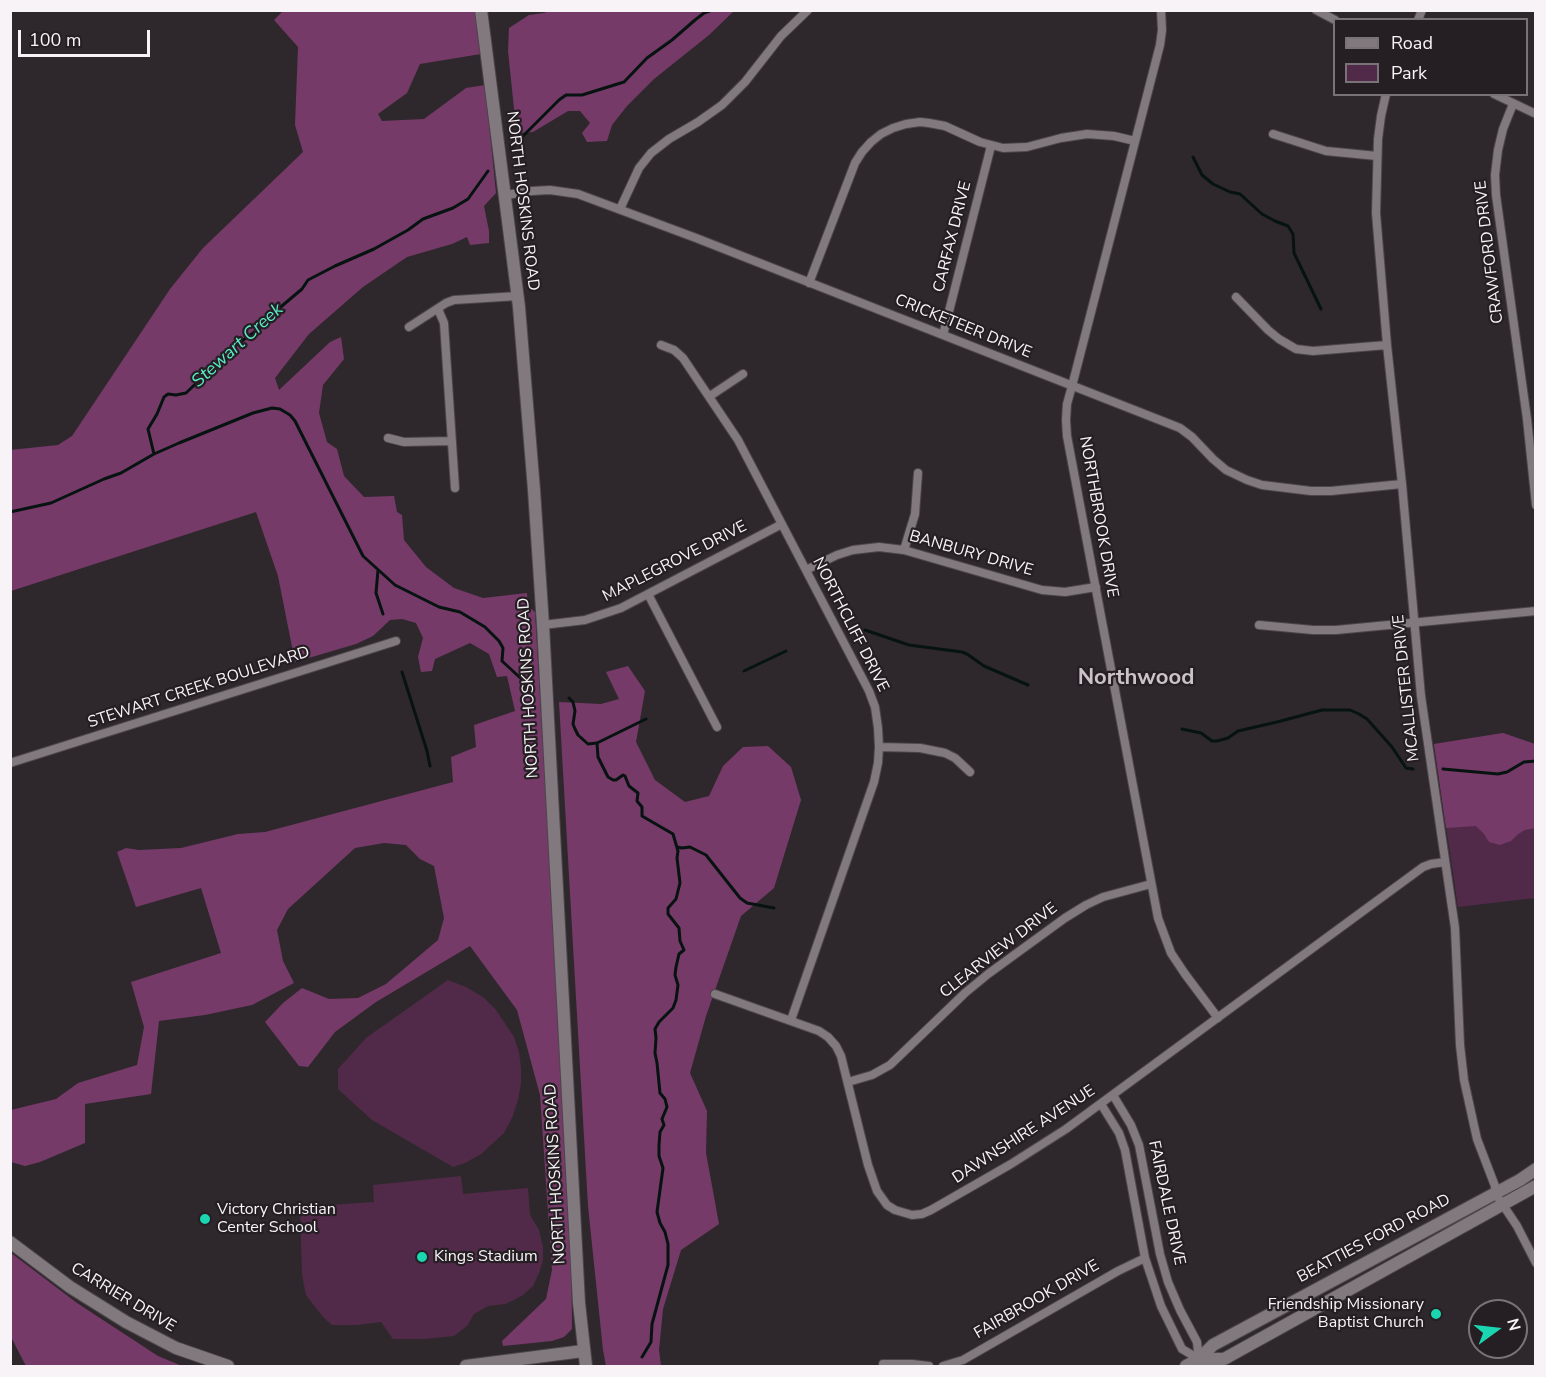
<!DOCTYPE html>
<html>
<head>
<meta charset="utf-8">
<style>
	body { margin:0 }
	#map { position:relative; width:1546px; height:1377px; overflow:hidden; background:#2e282c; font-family:"Nunito Sans",sans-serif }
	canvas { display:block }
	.frame { position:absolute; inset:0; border:12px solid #f7f3f6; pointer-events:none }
	.legend { position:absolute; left:1333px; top:18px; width:195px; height:78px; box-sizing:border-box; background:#251e23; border:2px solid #797377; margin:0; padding:8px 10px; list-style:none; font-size:18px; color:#f7f3f6 }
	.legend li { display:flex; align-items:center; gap:12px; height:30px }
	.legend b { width:30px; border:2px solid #797377 }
	.north { position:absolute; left:1468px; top:1299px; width:60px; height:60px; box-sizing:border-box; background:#251e23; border:2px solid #797377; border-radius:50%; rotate:75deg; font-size:16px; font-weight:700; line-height:24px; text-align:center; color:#f7f3f6 }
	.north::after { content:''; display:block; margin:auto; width:21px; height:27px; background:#1bd5b1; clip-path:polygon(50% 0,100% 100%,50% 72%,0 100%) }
	.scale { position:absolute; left:18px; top:30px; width:132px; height:27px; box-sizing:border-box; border:3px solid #f7f3f6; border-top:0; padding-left:8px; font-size:18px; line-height:21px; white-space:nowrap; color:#f7f3f6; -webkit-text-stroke:4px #251e23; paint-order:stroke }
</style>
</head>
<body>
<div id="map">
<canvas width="1546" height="1377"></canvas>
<div class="frame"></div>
<ul class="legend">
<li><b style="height:8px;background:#81797e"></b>Road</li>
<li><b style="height:16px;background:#522a49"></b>Park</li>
</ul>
<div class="north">N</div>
<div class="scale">100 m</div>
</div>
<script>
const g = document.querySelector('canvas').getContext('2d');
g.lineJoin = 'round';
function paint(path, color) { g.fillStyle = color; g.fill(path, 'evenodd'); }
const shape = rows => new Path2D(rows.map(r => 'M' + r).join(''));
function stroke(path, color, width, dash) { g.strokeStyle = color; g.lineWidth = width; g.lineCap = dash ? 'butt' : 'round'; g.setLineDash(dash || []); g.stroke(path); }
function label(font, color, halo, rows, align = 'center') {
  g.font = font + ' "Nunito Sans",sans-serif'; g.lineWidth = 4.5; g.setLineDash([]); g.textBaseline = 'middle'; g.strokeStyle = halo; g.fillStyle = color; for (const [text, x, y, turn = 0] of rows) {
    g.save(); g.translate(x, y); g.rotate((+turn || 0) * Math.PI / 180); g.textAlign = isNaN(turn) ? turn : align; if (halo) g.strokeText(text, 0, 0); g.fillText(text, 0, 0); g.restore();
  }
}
paint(shape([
	[1503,733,1535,744,1535,898,1458,907,1434,744],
	[448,980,466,987,483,997,496,1010,514,1037,519,1052,521,1068,521,1084,518,1100,512,1118,504,1133,481,1154,465,1163,453,1167,372,1120,338,1089,338,1069,366,1038],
	[461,1176,463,1194,528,1188,530,1215,539,1230,543,1247,543,1260,539,1273,533,1286,523,1295,514,1300,505,1304,488,1306,474,1314,467,1326,454,1336,424,1339,393,1339,381,1322,357,1325,332,1325,323,1317,306,1295,302,1275,300,1207,374,1202,373,1185]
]), '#522a49');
paint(shape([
	[283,11,476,11,481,54,420,64,407,93,378,114,382,121,424,119,466,88,485,85,496,193,484,206,489,231,489,243,470,245,467,237,452,244,407,257,363,287,309,334,275,378,279,390,330,342,341,337,344,359,323,385,319,413,327,442,337,449,344,476,364,497,394,496,397,512,402,515,404,540,426,567,454,588,483,598,527,593,528,606,535,612,571,1222,572,1329,564,1337,552,1341,503,1346,502,1341,546,1299,552,1270,540,1095,517,1010,470,946,376,1002,335,1032,308,1067,299,1066,265,1022,283,1003,302,988,329,999,358,998,386,984,438,940,444,918,434,866,420,859,406,845,384,843,355,848,288,909,277,930,283,961,294,983,252,1005,205,1015,159,1021,151,1094,85,1104,85,1143,40,1162,25,1166,11,1162,11,1110,56,1099,78,1083,137,1065,144,1027,131,982,221,953,201,888,136,907,117,852,126,848,139,850,181,848,238,834,265,832,453,782,451,757,476,747,474,725,515,711,507,676,497,677,489,654,470,643,435,659,432,671,421,672,418,657,423,638,416,623,402,619,390,620,373,636,356,644,295,662,278,576,256,512,11,591,10,450,58,445,72,436,170,289,203,248,303,152,295,125,298,47,274,20],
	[550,11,550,10,734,11,709,35,654,79,627,106,612,125,607,141,587,142,582,133,590,123,580,111,568,111,533,132,520,133,515,118,508,51,509,28,529,15,544,13],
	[628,666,645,691,636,742,655,780,685,802,709,796,723,766,743,747,768,746,791,767,801,800,774,888,741,916,706,1016,690,1073,707,1111,706,1153,719,1224,681,1250,663,1309,659,1350,661,1366,606,1366,603,1350,588,1206,559,702,601,704,619,699,606,672],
	[1503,733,1535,744,1536,828,1525,830,1518,834,1511,841,1500,845,1489,842,1484,834,1476,826,1446,828,1434,744],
	[11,1253,77,1303,158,1356,182,1366,26,1366,11,1337]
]), '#763a68');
stroke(shape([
	[511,148,559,100,566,95,582,95,624,82,647,58,672,40,695,20,704,13,712,10],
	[1193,157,1202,175,1213,184,1230,192,1240,194,1262,214,1275,221,1288,226,1293,234,1294,253,1321,309],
	[154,454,148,429,157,414,164,397,168,394,176,395,186,393,235,346,260,328,270,316,302,289,308,280,335,266,374,249,408,230,423,219,453,208,468,199,488,171],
	[10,512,51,503,104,479,121,473,154,454,179,443,253,413,272,408,280,409,290,415,295,421,363,556,395,585,439,607,460,612,485,627,499,641,503,648,502,661,528,685],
	[378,570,376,593,383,614],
	[865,630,909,645,962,652,967,654,984,666,1028,685],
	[744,671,786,651],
	[402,672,427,751,430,766],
	[569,698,573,702,575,711,573,724,575,729,578,735,588,744,597,743,646,719],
	[1182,729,1201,733,1212,741,1217,741,1228,738,1238,731,1277,722,1322,710,1350,710,1359,714,1367,719,1392,747,1406,768,1413,769],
	[597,743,598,757,608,777,613,780,616,780,623,775,625,776,629,786,638,793,637,801,642,807,642,816,673,834,678,851,677,858,680,883,676,899,668,908,668,914,679,928,680,941,684,950,679,954,676,967,675,975,678,985,676,1000,673,1008,659,1022,655,1029,656,1038,655,1053,657,1063,660,1093,665,1099,667,1107,662,1119,664,1125,660,1132,659,1145,659,1156,663,1168,657,1212,660,1223,665,1232,668,1244,668,1265,652,1324,651,1342,642,1357],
	[1443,769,1498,774,1507,772,1524,762,1536,761],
	[677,847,682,848,690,847,706,855,740,898,747,903,774,908]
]), '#061310', 3);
const street = shape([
	[1161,10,1162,30,1160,45,1072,386,1067,404,1066,420,1067,436,1158,918,1171,953,1185,974,1218,1018],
	[1316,10,1335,20],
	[1418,20,1422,10],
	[1386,94,1381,116,1378,139,1376,213,1387,345,1402,484,1421,696,1455,928,1460,1045,1464,1080,1477,1139,1495,1186,1495,1193,1517,1226,1536,1263],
	[1494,94,1536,114],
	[1513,104,1503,129,1498,150,1495,175,1496,195,1527,419,1536,505],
	[1273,134,1326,151,1377,156],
	[506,195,532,191,550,190,578,194,696,238,1180,428,1192,437,1213,459,1226,470,1247,480,1262,485,1311,491,1331,491,1402,484],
	[620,209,639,168,651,153,669,139,698,122,722,105,745,82,781,36,808,10],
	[809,283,855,163,862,152,871,142,881,134,893,128,906,124,920,122,929,123,945,126,980,142,1003,148,1027,147,1061,138,1087,134,1114,136,1135,141],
	[1236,297,1268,330,1279,339,1296,349,1313,351,1387,345],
	[438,309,444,323,455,488],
	[409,327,446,303,454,300,518,296],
	[943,335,991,146],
	[661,345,674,350,683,358,738,440,869,691,875,707,878,728,879,747,878,763,874,782,791,1020],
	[710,396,743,374],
	[388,438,404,442,452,441],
	[904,550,915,514,918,473],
	[806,570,837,555,853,550,879,547,904,550,1042,590,1065,592,1096,587],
	[648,594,717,727],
	[543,625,585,620,621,608,782,524],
	[1259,625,1313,630,1336,630,1536,611],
	[879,747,920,748,945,753,955,758,970,772],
	[10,763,396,641],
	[715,994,819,1031,828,1037,836,1046,841,1056,868,1165,877,1191,887,1205,895,1210,912,1215,922,1214,931,1210,1011,1164,1066,1129,1423,867,1431,864,1445,862],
	[848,1082,872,1075,890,1065,965,993,988,974,1065,918,1086,905,1103,897,1151,884],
	[1113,1095,1131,1125,1139,1145,1160,1254,1168,1282,1180,1310,1197,1342,1199,1360],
	[1101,1104,1119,1133,1125,1150,1145,1258,1161,1306,1182,1349,1199,1359,1205,1366],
	[883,1364,912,1364,929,1366],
	[943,1366,963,1360,1118,1271,1145,1258]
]);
const secondary = shape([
	[481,10,519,307,534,490,543,625,579,1303,586,1366],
	[10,1242,70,1287,126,1322,176,1348,228,1366],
	[1199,1359,1224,1359,1536,1186],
	[466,1366,583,1351],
	[1186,1366,1199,1359,1213,1345,1520,1180,1536,1169]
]);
stroke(street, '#4c464b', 10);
stroke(secondary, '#4c464b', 14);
stroke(street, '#81797e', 8);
stroke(secondary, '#81797e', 12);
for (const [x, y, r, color] of [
	[205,1219,6,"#1bd5b1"],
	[422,1257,6,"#1bd5b1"],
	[1436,1314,6,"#1bd5b1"]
]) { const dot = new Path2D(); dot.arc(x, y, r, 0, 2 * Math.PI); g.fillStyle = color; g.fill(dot); stroke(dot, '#251e23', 2); }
label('16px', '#f7f3f6', '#251e23', [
	["NORTH HOSKINS ROAD",522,201,83],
	["CARFAX DRIVE",953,237,-76],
	["CRAWFORD DRIVE",1490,252,-97],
	["CRICKETEER DRIVE",963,327,22],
	["NORTHBROOK DRIVE",1098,517,80],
	["BANBURY DRIVE",971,554,16],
	["MAPLEGROVE DRIVE",675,562,-27],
	["NORTHCLIFF DRIVE",850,625,63],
	["STEWART CREEK BOULEVARD",199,688,-18],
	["NORTH HOSKINS ROAD",529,688,-93],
	["MCALLISTER DRIVE",1407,688,-96],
	["CLEARVIEW DRIVE",999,951,-38],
	["DAWNSHIRE AVENUE",1024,1135,-33],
	["NORTH HOSKINS ROAD",556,1174,-93],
	["FAIRDALE DRIVE",1166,1203,78],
	["BEATTIES FORD ROAD",1374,1239,-28],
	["CARRIER DRIVE",123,1298,31],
	["FAIRBROOK DRIVE",1037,1300,-30]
]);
label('16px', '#f7f3f6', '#251e23', [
	["Victory Christian",217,1210],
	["Center School",217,1228],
	["Kings Stadium",434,1257],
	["Friendship Missionary",1424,1305,"right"],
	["Baptist Church",1424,1323,"right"]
], 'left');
label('italic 18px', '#5aebc9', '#251e23', [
	["Stewart Creek",238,346,-42]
]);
label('bold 22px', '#cbc2c8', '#251e23', [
	["Northwood",1136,679]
]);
</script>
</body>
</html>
